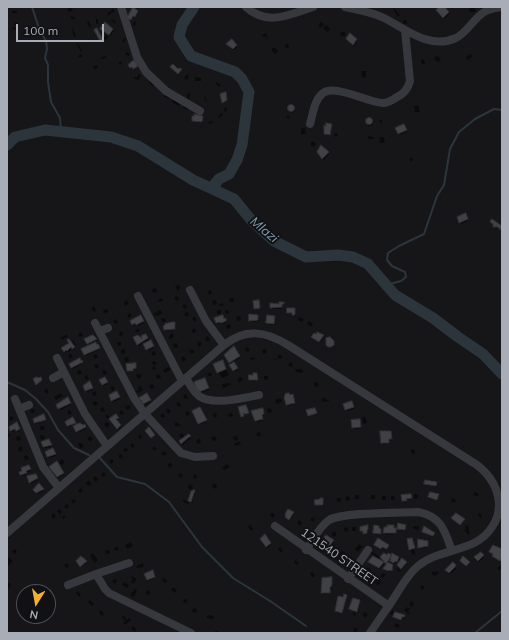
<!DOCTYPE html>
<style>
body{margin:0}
#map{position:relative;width:509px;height:640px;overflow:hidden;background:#161618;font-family:Mulish,sans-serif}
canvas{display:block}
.frame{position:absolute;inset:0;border:8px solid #a8adb8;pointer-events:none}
.north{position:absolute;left:16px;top:584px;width:40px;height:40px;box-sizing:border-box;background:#111113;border:1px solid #4d4f55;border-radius:50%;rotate:191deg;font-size:11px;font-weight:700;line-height:16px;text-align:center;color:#a8adb8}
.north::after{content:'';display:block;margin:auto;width:14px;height:18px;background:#f2b134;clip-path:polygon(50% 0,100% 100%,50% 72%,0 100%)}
.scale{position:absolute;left:16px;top:24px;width:88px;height:18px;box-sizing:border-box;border:2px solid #a8adb8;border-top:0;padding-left:5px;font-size:12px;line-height:14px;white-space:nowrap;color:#a8adb8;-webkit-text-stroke:3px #111113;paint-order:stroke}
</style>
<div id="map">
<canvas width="509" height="640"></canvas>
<div class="frame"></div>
<div class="north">N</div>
<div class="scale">100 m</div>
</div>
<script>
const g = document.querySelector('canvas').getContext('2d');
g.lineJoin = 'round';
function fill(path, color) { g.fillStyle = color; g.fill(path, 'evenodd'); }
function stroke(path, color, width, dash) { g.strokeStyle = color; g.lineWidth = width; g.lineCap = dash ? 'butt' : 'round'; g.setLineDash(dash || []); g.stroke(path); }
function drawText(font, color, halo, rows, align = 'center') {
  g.font = font + ' Mulish,sans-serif'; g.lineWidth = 4; g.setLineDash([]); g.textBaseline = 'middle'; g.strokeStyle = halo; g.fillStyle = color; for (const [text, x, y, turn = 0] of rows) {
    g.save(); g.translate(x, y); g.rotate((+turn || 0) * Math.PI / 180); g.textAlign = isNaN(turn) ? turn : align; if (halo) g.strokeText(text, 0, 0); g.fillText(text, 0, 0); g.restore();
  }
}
fill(new Path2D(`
 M67.5 9a2.5 2.5 0 1 1 5 0a2.5 2.5 0 1 1-5 0Z
 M392,7L394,9H395L400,15L398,17Z
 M440,7H443L449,14L444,19L438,12Z
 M112,8L115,12H113L108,16L107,14L112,10Z
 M469,8L475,7L476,12H470Z
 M12,11H17V13H12Z
 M137,11L138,13L136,18L134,17L131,21L128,18Z
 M71,16L75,18L74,20L70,18Z
 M96,19H98V24H96Z
 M112,19L116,22L115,24L111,20Z
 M403 22a2 2 0 1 1 4 0a2 2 0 1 1-4 0Z
 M89,21L91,27H89L87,22Z
 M134,21L136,22L135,26L132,25Z
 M15,22L18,23L17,26L14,25Z
 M321,22L324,24L321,28L318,26Z
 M106,23L110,26L114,31L110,36L101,29Z
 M325,25L330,28L328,32L323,29Z
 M13,27L17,28V30L12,29Z
 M73,28L76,37H74L72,29Z
 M340.5 34a2.5 2.5 0 1 1 5 0a2.5 2.5 0 1 1-5 0Z
 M266,33L268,39H267L266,36L263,37L262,35Z
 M107,35L108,37L105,40L103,38Z
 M124,38L126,39L124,43L122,42Z
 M347,39L357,40V41L354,46Z
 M231,40L237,47L234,50L228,45Z
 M78,43L82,51L81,52L77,44Z
 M285 46a2 2 0 1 1 4 0a2 2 0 1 1-4 0Z
 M274,47L278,51L275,54L271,50Z
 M127,52L130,54L129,56L125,54Z
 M81,54L82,57L79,58L78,56Z
 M470,54L473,56L468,60L466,58Z
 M436,56L441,58L439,62L434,60Z
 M101,57L106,56V58L101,59Z
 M421,59H423L425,62V64H422Z
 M121,61L122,63L119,65L118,63Z
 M97,65L98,68L94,69L93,67Z
 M361,71H366V78L362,77Z
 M138,74L141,75L139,80L134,79V77H138Z
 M187,74L189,76L187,80L184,78Z
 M195,77L201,78V81H195Z
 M150,81L154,84L153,86L149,83Z
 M216,82L221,85L220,87L216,84Z
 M188,93L190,94L189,99L187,98Z
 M165,95L169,97V99L164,97Z
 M205,96L207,102H206L204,97Z
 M173,99L181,102L179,106L172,102Z
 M418,105L420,112H415L414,106Z
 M184,106L188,107V110L183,108Z
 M290,106H291L295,110L293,113L288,110Z
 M225,107L227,108L226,112L224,111Z
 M221,113L223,114L220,118L218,117Z
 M288,115L290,117L289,119L286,117Z
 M203,117V123L194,122L193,120Z
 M367 123a3 3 0 1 1 6 0a3 3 0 1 1-6 0Z
 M380,120H382V123H380Z
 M212,121L213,123L209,124L208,122Z
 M332,125V127L330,136L326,135L325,133Z
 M403,125L407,132L400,135L396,128Z
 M301,128H305L306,134H301Z
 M337,133L338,136L335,137L334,134Z
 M368,136L374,137V139H368Z
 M379,137H384L385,143H380Z
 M310.5 144a2.5 2.5 0 1 1 5 0a2.5 2.5 0 1 1-5 0Z
 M319,153H328L329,154L324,160Z
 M411,157L413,160L411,162L409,159Z
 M465,214L468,221L461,224L458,218Z
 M492,220L502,227L501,230L495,228L491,222Z
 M179,285L180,288L178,291L175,286Z
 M156,288L157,292L153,293L152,289Z
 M211,290L212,294L209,295L208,291Z
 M178,296L179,300L176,301L174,297Z
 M162,298L163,301L159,302L158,300Z
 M233,298L234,302H230L229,299Z
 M127,300L129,304L125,306L124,302Z
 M212,301L216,300L217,304L213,305Z
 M223,303L224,305L220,306L219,304Z
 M282,303V309H272L271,307L280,305Z
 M186,304L187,308L184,309L182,305Z
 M94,306L96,310L94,312L91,308Z
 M107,309L108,312L105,314L103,310Z
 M295,309L296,316H294L293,314H289L288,312Z
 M161,310L162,314L155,316L154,313H157V311Z
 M217,310H221V314H217Z
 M225,310H228L229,313L226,314Z
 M188,312L189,315L186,317L184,313Z
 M130,313L132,316L129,318L127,315Z
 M250,315L258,316L259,321L251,322Z
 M141,316L144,323L138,326L137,324L134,326L132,321Z
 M240,316L241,320L237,321L236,317Z
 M274,316L275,325L268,324L267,323Z
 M195,317L197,320L194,322L192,318Z
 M299,317L304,319L302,322L298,320Z
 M165,318L166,322H162L161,319Z
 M116,319L118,322L116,324L113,321Z
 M225,319L227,322L223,324L222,323L217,324L216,322Z
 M309,321L313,324L311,327L307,324Z
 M175,323L176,328H175V330L166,331L165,330Z
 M230,324L231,328L227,329L226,325Z
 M195,328L196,332L193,333L192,330Z
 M139,329L140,331L137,332L135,330Z
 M122,331L123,335L120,336L119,333Z
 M81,332L83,336L79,337L78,334Z
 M173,333L174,337L169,339L170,334Z
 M67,334L68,336L62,340L61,338Z
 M146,335L154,348L148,351L143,343L139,346L134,338L139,339Z
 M323,335L324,337L320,343L313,338Z
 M208,336L210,340L207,342L205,338Z
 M95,337L97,341L94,342L100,349L86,356L83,350L89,346L86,339Z
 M69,340L75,349L73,348L68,352V351L65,352L62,348L70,343Z
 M73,340L76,345L75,346L72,341Z
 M200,341L202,345L199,347L197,344Z
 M117,342H121V346H118Z
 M333,342L334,346L329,348L327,345Z
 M177,343L178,347L174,348L173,344Z
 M248,347L250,351L246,352L245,348Z
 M234,348L240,358L233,362L238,370L235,372L225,355Z
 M125,349V353L121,354V350Z
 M192,349L195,352L192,354L189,351Z
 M266,349L267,353L263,354L262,350Z
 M154,351L156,354L153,356L151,352Z
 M71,354L73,357L70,359L68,355Z
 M96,354L98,357L95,359L93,355Z
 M278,355H281L282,358L276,359V361L275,360H273L278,358Z
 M184,356L186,360L183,362L181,358Z
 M128,357L129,361L125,362L124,358Z
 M250,358L254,357L255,359L251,360Z
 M79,360L82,364L73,369L70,364Z
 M155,361L157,364L154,365L156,369L153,370L152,367H154L152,362Z
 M291,362L293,366L290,367L288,364Z
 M223,363L229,375L222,378L218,372Z
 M97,364L99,367L96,369L94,365Z
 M135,365L136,369L133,370L134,372H129L128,370Z
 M169,367L170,370L165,373L163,370Z
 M295,369H302L303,373L296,372Z
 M80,370L82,373L78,375L77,371Z
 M105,370L107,373L104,375L102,371Z
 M210,372L212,375L210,377L207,374Z
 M136,374H141V378H138V380Z
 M159,374L161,378L157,379L156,375Z
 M87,375L89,379L86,380L84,377Z
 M254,375H257L258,381H251L250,380Z
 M264,376H268V379L264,380Z
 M242,377V381L238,382V378Z
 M105,378L108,384L103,386L100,380Z
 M206,380L209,390L201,393L195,382Z
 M317,382L319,386L315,387L314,383Z
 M89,383L93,390L87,392L84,387Z
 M230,383L231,385L227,386V387L223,388L222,384Z
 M153,384L154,388L151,389L149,385Z
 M113,386L115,389L112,391L110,387Z
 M141,386L143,390L137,393L136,391L139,390L138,387Z
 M47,389L49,392L46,394L44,390Z
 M95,391L97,395L94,396L92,393Z
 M116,392L120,399L113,402L110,398Z
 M61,393L63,396L56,400L54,397Z
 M146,394L151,402L144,405L143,401Z
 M186,394L188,398L185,399L183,396Z
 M293,397L295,404L288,406L287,404Z
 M281,398L282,402L276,404L275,400Z
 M322,398H326V400L329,399V401L322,402Z
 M67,399L71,405L60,410L58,405Z
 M96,401L98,404L94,406L92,402Z
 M179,402L181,405L178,407L176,403Z
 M351,402L354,409L347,411L344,405Z
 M128,405L131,407L128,410L125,407Z
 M103,407L105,411L102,412L100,409Z
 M168,408L171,411L168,414L166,411Z
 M200,408L207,421L200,425L193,411Z
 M271,408L272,412L268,413L267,409Z
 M34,409L35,412L32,414L30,410Z
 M70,410L72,413L69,415L67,412Z
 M122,410L124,413L121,415L119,412Z
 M188,411L190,414L187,416L185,413Z
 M263,411L264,416H262L263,421L257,422L256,421Z
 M163,413L165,416L163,418L160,416Z
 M216,413L217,417L214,418L213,414Z
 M232,413L233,416L229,417L228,414Z
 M107,414L111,419L116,416L119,420L117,421L121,427L118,429L110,418L108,419L105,416Z
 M44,415L46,421L36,424L34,419Z
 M12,416L14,419L10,421L9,417Z
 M362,417H365L367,423L363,424Z
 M73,419L76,426H84L86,429L77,433L73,425L69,427L66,422Z
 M360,420L361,428L354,429L353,427Z
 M107,422L110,425L107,428L104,424Z
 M177,422L181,426L180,427L179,425L176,427L174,424Z
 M17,423L20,431L18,432L17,430L12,432L10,427Z
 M43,425L45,429L41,430L40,427Z
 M7,431L10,436L7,438Z
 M260,432L261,435L258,437L256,433Z
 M182,433L186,438L189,435L191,438L183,445L180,442L183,440L179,435Z
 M391,433L392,440L389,441V444H383L382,443Z
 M140,434L142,437L140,439L138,436Z
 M43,435L45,438L41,440L40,436Z
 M20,436L21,440L17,441L16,437Z
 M90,436L93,439L90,442L87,438Z
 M214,436L217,439L214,442L211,438Z
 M237,436L238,440L235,441L233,437Z
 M199,438L201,442L198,444L196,441Z
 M49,440L52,447L45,448L42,443Z
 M240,441L241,444L235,446L234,444Z
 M80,442L84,446L81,449L78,444Z
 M133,443L136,449L135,446L132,448L130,444Z
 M21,446L23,450L19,452L18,448Z
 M154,446L157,449L154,451L152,448Z
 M126,447L128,450L126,452L123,450Z
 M53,449L56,456L49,458L46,453Z
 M411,449L415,450V454L411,453Z
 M164,451L167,454L164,456L161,453Z
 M121,454L123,457L120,459L118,456Z
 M27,455L29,459L25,460L24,456Z
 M62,459L65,462L62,465L59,462Z
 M112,459L114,462L111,464L109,461Z
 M170,462L173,465L170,468L167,465Z
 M57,463L64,475L58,478L51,469Z
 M227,464L230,467L224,470L222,468Z
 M29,468L31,471L26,473L27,475L22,476L21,473Z
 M104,472L106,475L103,477L101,474Z
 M180,473L183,475L181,478L178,476Z
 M194,474L197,475L196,479L193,478Z
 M35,475L38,480L31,484L28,477Z
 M96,476L98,480L95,482L93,478Z
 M89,480L92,484L88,486L86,483Z
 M214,483L217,485L216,489L212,487Z
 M436,483L437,487L426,485V484Z
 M189,484L193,486L191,490L188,488Z
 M39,485L44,491L37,494L34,490Z
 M81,488L83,491L80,493L78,490Z
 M194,491L195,493L192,503L190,502L189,504L183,502V499L188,502L191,492Z
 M475,492L479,494L477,497L473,494Z
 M414,494H418V498L414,499Z
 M355,495H359V499H355Z
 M371,495H375V499H371Z
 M438,495V501L430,497Z
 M349,496L350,500L346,501L345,497Z
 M382,496H386V500H382Z
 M391,496H394L395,500H391Z
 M402,496H411L412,499L407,500V502L404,503Z
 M337,498H341V501L337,502Z
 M452,498L456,500L455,503L451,501Z
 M74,499L76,502L73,504L71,500Z
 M322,499L324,506H317L316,504Z
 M67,504L69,507L66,509L64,506Z
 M60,509L62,512L60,514L62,517L65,515L66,517L63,519L64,520L57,511Z
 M272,512L275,515L273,518L270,516Z
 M54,513L56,516L53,519L51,516Z
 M293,513L294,514L290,521L287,519L286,517Z
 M480,513L482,517L480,518L478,514Z
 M312,517L315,519L313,522L310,520Z
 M299,520L302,523L300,526L297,523Z
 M251,525L253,530H250L248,526Z
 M467,525L469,528L468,529L470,533L468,535L465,530L466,528L465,526Z
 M393,526L394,529L396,531V534L385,535V528Z
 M406,526V531L399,530L398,528Z
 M412,526H419V530L414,529Z
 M348,527V531L345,532L344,528Z
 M352,527H356V531H352Z
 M379,527L382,531L381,535L375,534L374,533Z
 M306,530L310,532L308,535L304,533Z
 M334,531L337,534L334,537L331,534Z
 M423,532L434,533L435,535L434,537Z
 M268,540L271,545L268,548L262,541Z
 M412,540L415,554L413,555L410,549Z
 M333,541L334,542L328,551L325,549L326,545Z
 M131,542L133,546L127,549L125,545Z
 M427,542L428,547L420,549L419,547Z
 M359,544L364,548L362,547L358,552L355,549Z
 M375,545H388L389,547L388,550L383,548L382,550Z
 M118,547L119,550L115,551L114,548Z
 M280,547L283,551L281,553L278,549Z
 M335,547L337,549L334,555L331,552Z
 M14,549L17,551L15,554L12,552Z
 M109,550L110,553L106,554L105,551Z
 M342,551L346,553L343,557L340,554Z
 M371,551L380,557L379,559L370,553Z
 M93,553L98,560L94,563L90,555Z
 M481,553L484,557L479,562L475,557Z
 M389,554L392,557H399L400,559L398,563L396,562L395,564L390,560L388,563L394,567L392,571H391L390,572L385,570V569L388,565L382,559Z
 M7,556L12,560V564L10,563L9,566L7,565Z
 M81,557L87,563L81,567L77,561Z
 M295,560L299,563L297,565L294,562Z
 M66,563L69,565L67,568L64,566Z
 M143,563L144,567L137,568L136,566Z
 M369,563H383L384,564L380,569Z
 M406,563L407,564L402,569L399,566Z
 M501,565L502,568L499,571L497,568Z
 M455,566L456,569L450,574L447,571Z
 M368,567L371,570L367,576L365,575L367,572L365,571Z
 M397,568L401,571L400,572L396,569Z
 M434,571L435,573L437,571L439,573L434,576L431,573Z
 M312,572L315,576L313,578L310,574Z
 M154,573L155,578L148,581L147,580Z
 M383,573L386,575L383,578L380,576Z
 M371,575L375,578L373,581L369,578Z
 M132,576L137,579L133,584L131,582L133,579L131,577Z
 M163,578L167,580L166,583L162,581Z
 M331,578L332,586V589H330V594H323L322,593Z
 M114,579L117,580L115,584L112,582Z
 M378,580L381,582L378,586L375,583Z
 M7,582L11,584L9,589L7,588Z
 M124,582L129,585L127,588L122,585Z
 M422,585L425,588L422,590L420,587Z
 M173,587L177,590L175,593L171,590Z
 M135,589L137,591L134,597L130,595Z
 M149,590L150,594L146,595V591Z
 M78,591L81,595L79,597L76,593Z
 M346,596L347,597L342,614L337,612L336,610Z
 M184,599L187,600V603L183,602Z
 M90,600L94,604L92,606L88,602Z
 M359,601L360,603L358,613L355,612L356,616L353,615L354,611L350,609Z
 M411,601L414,604L412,607L409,604Z
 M407,607L410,609L408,611L410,613L409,614L404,610Z
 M193,608L197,609L196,613L192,612Z
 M101,610L104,614L102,616L99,612Z
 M393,610L394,611L392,615L390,614Z
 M364,612L368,614L366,618L363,616Z
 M124,615L127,620L129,618L131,620L125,625L123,623L125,621L122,617Z
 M207,615L214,616L213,619L207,618Z
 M404,616L405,618H403L401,621L394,617Z
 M396,623L400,625L398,628L394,626Z
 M133,626L137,630L134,632L131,628Z
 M355,627L358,630L356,633L353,630Z
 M215,631H218L219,633H215Z`), '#0007');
stroke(new Path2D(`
 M32,7L40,31L46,41L47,49L45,58L48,65V82L51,102L60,118L61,131
 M386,285L401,281L406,277L405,272L392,266L387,260L388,253L399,246L424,234L437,196L444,185L450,149L459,132L475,119L494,109L502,110
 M7,382L25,390L36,399L48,412L58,430L74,448L89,455
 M99,457L117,477L145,484L169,502L202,547L233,578L270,601L306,626
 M475,633L502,611`), '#2c353c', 2);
stroke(new Path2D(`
 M194,7L182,25L179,37L191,56L235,72L242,79L249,92L242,145L237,160L229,174L219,179L215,184V190
 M7,145L15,137L45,130L111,137L138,146L193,180L234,199L252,221L274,241L306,257L338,255L353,257L368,264L395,295L433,318L458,337L483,354L502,374`), '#2c353c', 11);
const building = new Path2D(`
 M133,7L138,11L135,17L133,16L131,20L127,18Z
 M439,7H445L449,12L443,18L436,10Z
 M105,22L113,29L109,35L100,29Z
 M97,28L103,40L100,41L94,30Z
 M350,33L357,39L353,45L346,39Z
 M232,39L237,45L233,49L226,44Z
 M134,60L138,66L133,69L132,67L130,68L128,65Z
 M173,64L178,69L179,68L182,69L178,74L170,67Z
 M226,92L227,100L222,103L220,94Z
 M287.5 108a3.5 3.5 0 1 1 7 0a3.5 3.5 0 1 1-7 0Z
 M194,114L203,116L202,122L192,121V116H194Z
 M365.5 121a3.5 3.5 0 1 1 7 0a3.5 3.5 0 1 1-7 0Z
 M326,123L332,124L330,135L324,134V125L326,126Z
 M404,124L407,130L398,134L395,128Z
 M321,145L329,152L322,159L317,152Z
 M466,213L468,219L459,223L457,217Z
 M492,219L502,226L500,230L498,227H493V224L490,222Z
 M259,300L260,308L254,309L253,301Z
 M279,302H284V304H282V307L270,308V303L279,304Z
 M287,308H295V315H292V313H287Z
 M249,314L258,315V320L249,321Z
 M141,315L144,321L136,325L135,323L132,325L130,321Z
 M223,315L224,319L226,318V321L221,323L220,322L216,323L214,318Z
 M267,315L275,316L274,324L266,323Z
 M172,322H175V329L164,330L163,326L165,325V324Z
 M317,332L324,335L319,342L311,337L314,333L316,334Z
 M146,334L148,338L137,345L133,337L138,335L142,339L141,336Z
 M93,335L97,339L87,344L84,339Z
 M330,337L334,341V345L331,347H328L326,345V338Z
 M69,339L75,347L72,349L71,347L67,351L66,350L64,352L61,348L69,343L67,340Z
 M151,340L154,346L146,350L143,344Z
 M96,342V344H98L100,348L84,355L81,349Z
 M234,346L240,356L229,363L224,355Z
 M80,358L81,361L82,360L83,362L71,368L69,364Z
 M223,360L226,369L217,373L213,364Z
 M234,362L238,368L233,371L229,365Z
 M136,363V368L133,369V371H127L126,364Z
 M253,373H257L258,380H249L248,375H253Z
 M37,377L38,378L41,377L42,380L36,385L33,379Z
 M105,377L108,382L102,385L99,380Z
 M205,378L209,388L199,392L198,390H197L194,382Z
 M90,381L93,388L85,391L83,386Z
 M117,391L120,397L111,401L109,395Z
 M147,393L151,400L143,404L141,400H140L139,398Z
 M289,393L290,395L293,394L295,403L286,405L284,397L285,396V394Z
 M68,397L71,403L58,409L56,405Z
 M352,401L354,407L345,410L343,404Z
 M246,405L249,413L245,414L243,413L244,416L241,417L238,407Z
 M200,407L207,420L198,424L192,411Z
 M263,408L264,414L262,415L263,419L255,421L251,411Z
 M315,408L317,413L308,416L306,410Z
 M44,414L46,420L34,423L33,419Z
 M116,414L119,418L116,419L121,425L117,429L109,419Z
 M73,417L76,423L67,426L65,422Z
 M360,419L361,427L352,428L351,420Z
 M17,422L20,429L16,431L15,429L10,431L9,427Z
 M80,423L83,425L85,424L86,427L76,432L73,426Z
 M149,427L155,435L151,438L145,431Z
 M380,431H391L392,439H389V443H381Z
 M189,434L191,436L189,437L181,444L179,441Z
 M49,439L52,445L43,447L41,442Z
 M53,448L56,454L47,457L45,452Z
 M57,461L64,473L57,477L49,467Z
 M29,465L31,469L26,471L27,473L20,475L19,472L22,471L21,468Z
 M36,474L38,478L29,483L27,476Z
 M425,480L437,482L436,486L424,484Z
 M39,483L44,489L36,493L33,490Z
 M193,490H195L191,502L188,501L191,491H192Z
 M430,492L439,494L437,500L428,497Z
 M411,494L412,498L406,499L407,501H402L401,495Z
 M320,498H323V505H315L314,500L320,499Z
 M288,509L294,512L289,520L285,517L286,515H285Z
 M456,513L465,519L460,525L451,518Z
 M398,523L406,525L405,530L397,529Z
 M368,525V529L367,530V533L363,534V531H360V527Z
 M374,525L379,526V528L381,529V534L373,533Z
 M387,525H394V528H396V533H383L384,527H387Z
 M424,526L435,533L433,536L422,532Z
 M265,534L271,543L266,547L260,539Z
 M326,535L334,540L327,550L323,548L325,545L323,543L326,540L324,538Z
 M378,538L389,545L387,549L382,547L381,549L374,545Z
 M412,538L415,548L409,550L407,539Z
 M418,539L428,541V546L418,548Z
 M493,545L502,549L501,553H502V558L500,561L492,556L493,554L489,552Z
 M481,552L484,555L478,561L474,557Z
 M384,553L387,555L388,553L392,555L386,564L380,557Z
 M392,553L399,557L397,562L395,561L394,563L390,561Z
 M81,556L87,561L80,567L76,561Z
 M373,556L384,562L379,568L368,562Z
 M463,556L470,562L466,566L460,561Z
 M348,558L355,565L351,569L347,566L346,567L341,563Z
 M402,558L407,562L401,569L397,565Z
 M388,562L393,565L392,571L390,570L389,571L383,569Z
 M453,562L456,565L455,567L449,573L445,570Z
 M153,570L155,577L147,580L144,574Z
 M332,577V584L331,587H330V593H321L322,578Z
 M344,594L347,595L342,613L335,611L338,596L343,597Z
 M353,598L360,600L357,612L349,609Z
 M395,612L405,615L404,617H402L401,620L393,617Z`);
fill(building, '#404145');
stroke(building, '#303034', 1);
stroke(new Path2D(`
 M121,7L137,57L146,72L166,91L200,111
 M246,7C268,27 290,14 313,7
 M345,7C358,10 372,12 384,18C406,29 429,50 456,38C468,32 474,17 486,11C490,9 496,8 501,7
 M310,124C313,114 314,100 323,93C336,84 369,103 383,103C389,103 392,100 397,97C404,94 408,89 410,81L405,30
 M190,290L206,321L224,345
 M138,296L182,381
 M95,323L134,398L145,414L181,453L195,457L213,456
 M100,331L108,328
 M57,358L85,414L107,446
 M53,378L64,372
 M186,378C190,385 193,391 199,396C213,406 242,398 259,395
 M15,399L43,467L59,488
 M19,409L29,405
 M275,526L389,606
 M7,533L224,345C246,328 265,331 288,345L477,465C490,475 498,487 499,504C499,512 497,520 492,527C476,553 441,547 418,566C408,574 401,587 394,598C386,610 378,621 370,633
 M306,550C313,540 319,527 329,520C343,512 399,513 418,512C441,516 445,531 452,551
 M96,574L105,589L109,593L191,633
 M348,579L368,550
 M68,585L96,574L129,563`), '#37383d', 8);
drawText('12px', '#a8adb8', '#111113', [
 ["121540 STREET",339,557,35]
]);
drawText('italic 13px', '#7f9bb3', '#111113', [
 ["Mlazi",264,230,40]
]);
</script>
